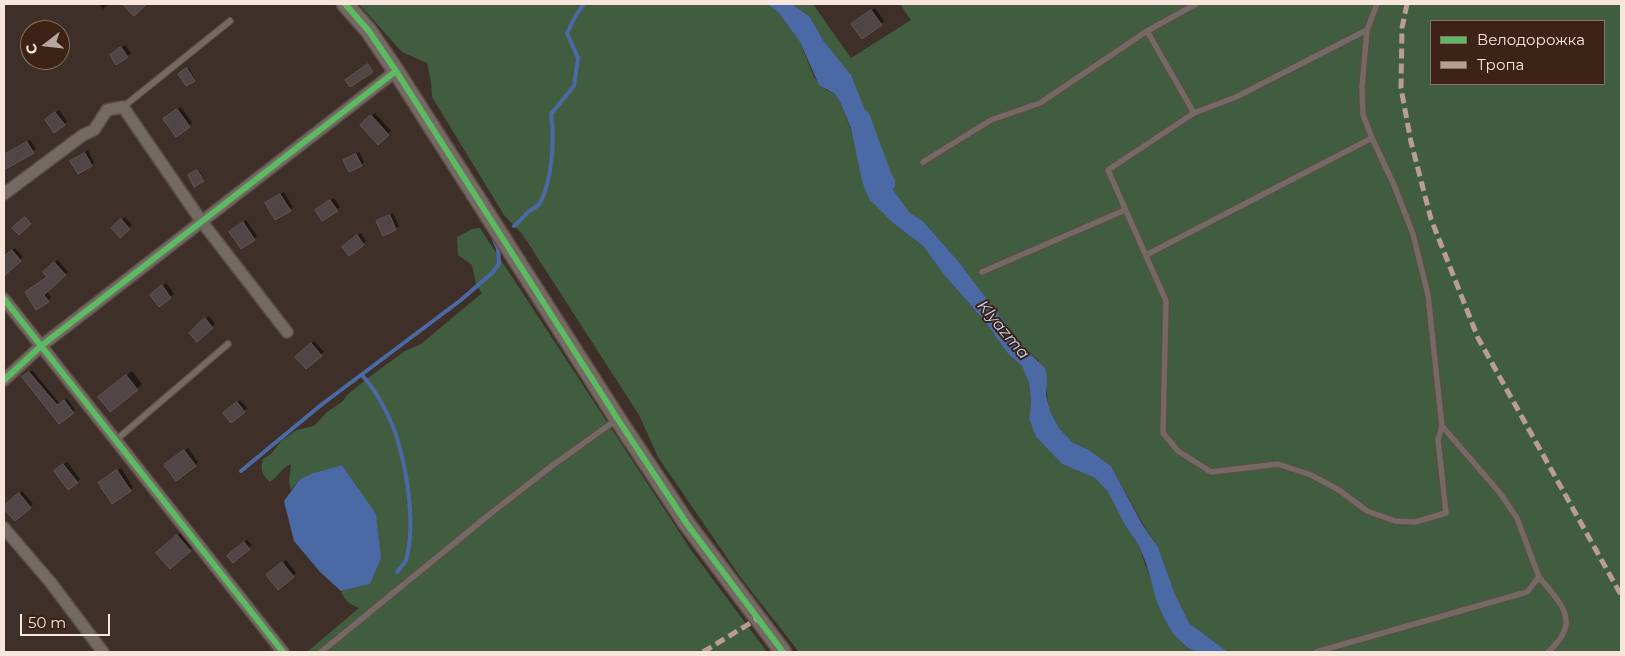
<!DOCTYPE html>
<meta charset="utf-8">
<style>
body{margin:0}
#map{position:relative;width:1625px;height:656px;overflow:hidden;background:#3e3028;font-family:Montserrat,sans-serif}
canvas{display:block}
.frame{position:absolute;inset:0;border:5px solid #f8e6dd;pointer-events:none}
.legend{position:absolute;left:1430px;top:20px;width:175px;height:65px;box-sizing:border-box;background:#3c2315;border:1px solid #877165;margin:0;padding:6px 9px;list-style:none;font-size:15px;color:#f8e6dd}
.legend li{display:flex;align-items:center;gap:10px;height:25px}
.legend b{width:25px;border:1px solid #877165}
.north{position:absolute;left:20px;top:20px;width:50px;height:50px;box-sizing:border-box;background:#3c2315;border:1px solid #877165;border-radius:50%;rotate:254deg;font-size:14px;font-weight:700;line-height:20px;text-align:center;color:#f8e6dd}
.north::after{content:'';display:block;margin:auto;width:18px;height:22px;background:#b7a69e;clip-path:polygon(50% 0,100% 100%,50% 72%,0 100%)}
.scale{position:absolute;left:20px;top:614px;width:90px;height:22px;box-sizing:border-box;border:2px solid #f8e6dd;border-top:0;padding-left:6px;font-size:15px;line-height:18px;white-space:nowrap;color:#f8e6dd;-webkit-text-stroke:4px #3c2315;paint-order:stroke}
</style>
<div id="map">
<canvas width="1625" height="656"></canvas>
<div class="frame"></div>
<ul class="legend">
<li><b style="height:6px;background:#5cba63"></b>Велодорожка</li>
<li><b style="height:6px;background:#b99d93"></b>Тропа</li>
</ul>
<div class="north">С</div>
<div class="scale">50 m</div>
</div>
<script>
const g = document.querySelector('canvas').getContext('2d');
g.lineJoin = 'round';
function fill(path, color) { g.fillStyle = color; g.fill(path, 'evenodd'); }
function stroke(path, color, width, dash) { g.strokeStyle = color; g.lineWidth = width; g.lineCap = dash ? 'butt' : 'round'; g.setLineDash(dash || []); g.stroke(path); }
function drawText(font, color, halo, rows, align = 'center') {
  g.font = font + ' Montserrat,sans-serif'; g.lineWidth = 4; g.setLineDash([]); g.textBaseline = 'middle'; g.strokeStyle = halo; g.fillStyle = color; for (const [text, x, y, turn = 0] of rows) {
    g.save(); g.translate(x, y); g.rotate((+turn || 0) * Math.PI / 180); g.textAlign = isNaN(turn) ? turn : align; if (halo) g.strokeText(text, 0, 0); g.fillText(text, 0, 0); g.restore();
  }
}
fill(new Path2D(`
 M359,4H767L778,12L800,42L814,77L826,90L835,94L840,102L854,137L862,181L882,211L893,223L923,246L945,276L987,324L1008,354L1022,366L1029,383L1031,401L1029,419L1036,437L1062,464L1095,478L1108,492L1125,525L1138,544L1165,620L1174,635L1188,648L1196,652H799L741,578L658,457L639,415L523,235L504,215L432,97L431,81L427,63L402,52Z
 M792,4H813L851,58L911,20L900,4H1621V652H1228L1189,623L1175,594L1158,547L1143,524L1111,466L1089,450L1072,442L1059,428L1051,413L1048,404L1046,386L1039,361L1025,349L958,261L923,221L910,213L889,184L872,153L870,144V127L845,68L823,40L810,17ZM1431,21H1604V84H1431Z
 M480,228L691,550L767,652H307L359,608C349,604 345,601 341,591L370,584L381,559L358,488L342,465L313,473L300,479L291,490L289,482L291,464C281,468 279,476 270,482C262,475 260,470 263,459L271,454L282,440L297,430L314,426L327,412L342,402L347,395L368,378L405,351L421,344L482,293L476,284L472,265L458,255L457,237L472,229Z`), '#415d40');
fill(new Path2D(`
 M767,4H792L810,17L823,40L851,75L868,118L872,153L889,184L910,213L923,221L958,261L1025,349L1045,368L1047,377L1046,395L1048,404L1051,413L1059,428L1072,442L1089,450L1111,466L1142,524L1158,547L1175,594L1189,623L1228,652H1196L1188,648L1174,635L1165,620L1157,602L1146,563L1138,544L1125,525L1108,492L1095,478L1062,464L1036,437L1029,419L1031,401L1029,383L1022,366L1008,354L987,324L945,276L923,246L893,223L869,199L862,181L851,128L840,102L835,94L819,85L800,42L778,12Z
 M342,465L376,514L381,559L370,584L341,591L320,572L294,541L284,501L300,479L313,473Z`), '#4b69a4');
fill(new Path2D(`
 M99,4H109L103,9Z
 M875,8L884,21L881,24L856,21Z
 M125,45L131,53L117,64L114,52Z
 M189,68L195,79L187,85L181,73Z
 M181,107L192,123L177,135L168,116Z
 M59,110L67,121L64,124L50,117Z
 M375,113L391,131L378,143L361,125Z
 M30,140L36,149L4,171V155Z
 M88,150L94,162L91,165L72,161Z
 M359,152L364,162L361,165L345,161Z
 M198,170L204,179L203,180L191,174Z
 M284,192L293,207L290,210L267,203Z
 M334,198L340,207L337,210L319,207Z
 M393,213L399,226L384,234L378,221Z
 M125,217L132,225L120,237L112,228Z
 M246,220L257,236L254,239L234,229Z
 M361,233L366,241L349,255L346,244Z
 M15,248L23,257L8,271L4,266V258Z
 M58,260L68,272L47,291L51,298L37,308L26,292L48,276L44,272Z
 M166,283L174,294L159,305L154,292Z
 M209,316L215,324L212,327L193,330Z
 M314,341L324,352L306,367L297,357Z
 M32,370L60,404L67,398L75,410L60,423L24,377Z
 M132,371L142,384L137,389L104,392Z
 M240,400L247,408L244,412L227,410Z
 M188,448L198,462L195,465L169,462Z
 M67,462L80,479L77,482L58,468Z
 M121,468L133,487L130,490L102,480Z
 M22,491L33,504L15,520L4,507Z
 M180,533L193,547L170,567L158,553Z
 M247,540L252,545L249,548L232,553Z
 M286,560L296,573L278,589L270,573Z`), '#0007');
stroke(new Path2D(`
 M514,226C519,222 523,217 528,212C532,209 537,207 540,203C552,181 555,138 551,114L574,86L578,58L567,33L576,15L584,4
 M362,375C377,392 388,413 396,435C407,469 416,525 406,560C404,564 400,568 397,572
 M241,471L321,405L461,300L493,272L499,264L498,249L494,240`), '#4b69a4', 4);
stroke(new Path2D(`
 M860,119L882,179L885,183`), '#4b69a4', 21);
const building = new Path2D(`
 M123,4H147L134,16Z
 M871,10L882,25L862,39L851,24Z
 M121,47L128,57L116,65L110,55Z
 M368,64L373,72L350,87L345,80Z
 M187,68L195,81L186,86L178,74Z
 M177,109L190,127L176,137L163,119Z
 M55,112L65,125L54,133L45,120Z
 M371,115L389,135L378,145L360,125Z
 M27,142L34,153L4,170V155Z
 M85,153L92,166L78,174L70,161Z
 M356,154L362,166L349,172L343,160Z
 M197,170L204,181L194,187L188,175Z
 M280,194L291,211L275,220L265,203Z
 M330,200L338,211L322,221L315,210Z
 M390,215L396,230L383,236L376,221Z
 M25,217L31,224L19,235L12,228Z
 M121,219L130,229L120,238L111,228Z
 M243,222L255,240L241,249L229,232Z
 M357,235L364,245L349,256L342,247Z
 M12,250L21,261L4,276V257Z
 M54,262L66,275L44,295L49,302L36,310L25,292L47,277L43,272Z
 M162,285L171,298L159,307L150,295Z
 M205,318L213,328L197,342L189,333Z
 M311,343L322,356L306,369L295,357Z
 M29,372L57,405L64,400L74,413L59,424L22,377Z
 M126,375L138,390L110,412L98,397Z
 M237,402L245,412L231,423L223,413Z
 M184,450L196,466L176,481L164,465Z
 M63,464L78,483L68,490L54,471Z
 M117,470L131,491L112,504L98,483Z
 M19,493L31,508L15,521L4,509V506Z
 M177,535L191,551L170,569L156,553Z
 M244,542L250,549L233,563L227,556Z
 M282,562L294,577L278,590L266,575Z`);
fill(building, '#524545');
stroke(building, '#625757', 1);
const lane = new Path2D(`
 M1377,4L1367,30L1236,97L1194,113L1108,170L1166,301L1163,433L1178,451L1211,472L1278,464L1311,475L1339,490L1367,511L1395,521L1415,522L1446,513L1438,440L1442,426
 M123,107L230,21
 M1194,113L1147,31L1196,4
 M923,162L991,120L1040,103L1147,31
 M1146,255L1372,138
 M982,272L1125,210
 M116,440L228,344
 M1539,577C1562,605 1582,622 1548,652
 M321,652L490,514L549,468L616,420
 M1316,652L1527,592L1539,577L1517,518L1500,493L1442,426L1428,295L1413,234L1394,185L1372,138L1363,115L1362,87L1367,30`);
const street = new Path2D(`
 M4,194L83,135L94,130L107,110L123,107L202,222L287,332
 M4,299L283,652
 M4,380L41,346L396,71
 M4,528L51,583L103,652`);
const secondary = new Path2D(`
 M345,4L368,30L396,71L617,418L687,524L783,652`);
stroke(lane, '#5a4e46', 8);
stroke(street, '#5a4e46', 14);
stroke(secondary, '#5a4e46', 19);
stroke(lane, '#746963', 5.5);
stroke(street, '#746963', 11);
stroke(secondary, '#746963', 16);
stroke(new Path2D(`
 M1407,4L1402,28L1401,88L1411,142L1431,219L1478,338L1621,595
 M703,652L757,619`), '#b99d93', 5, [10, 5]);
stroke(new Path2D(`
 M345,4L368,30L396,71L617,418L687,524L783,652
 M4,299L283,652
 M4,380L41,346L396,71`), '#5cba63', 6);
drawText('italic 16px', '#bfd3f8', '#3c2315', [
 ["Klyazma",1003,330,50]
]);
</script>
